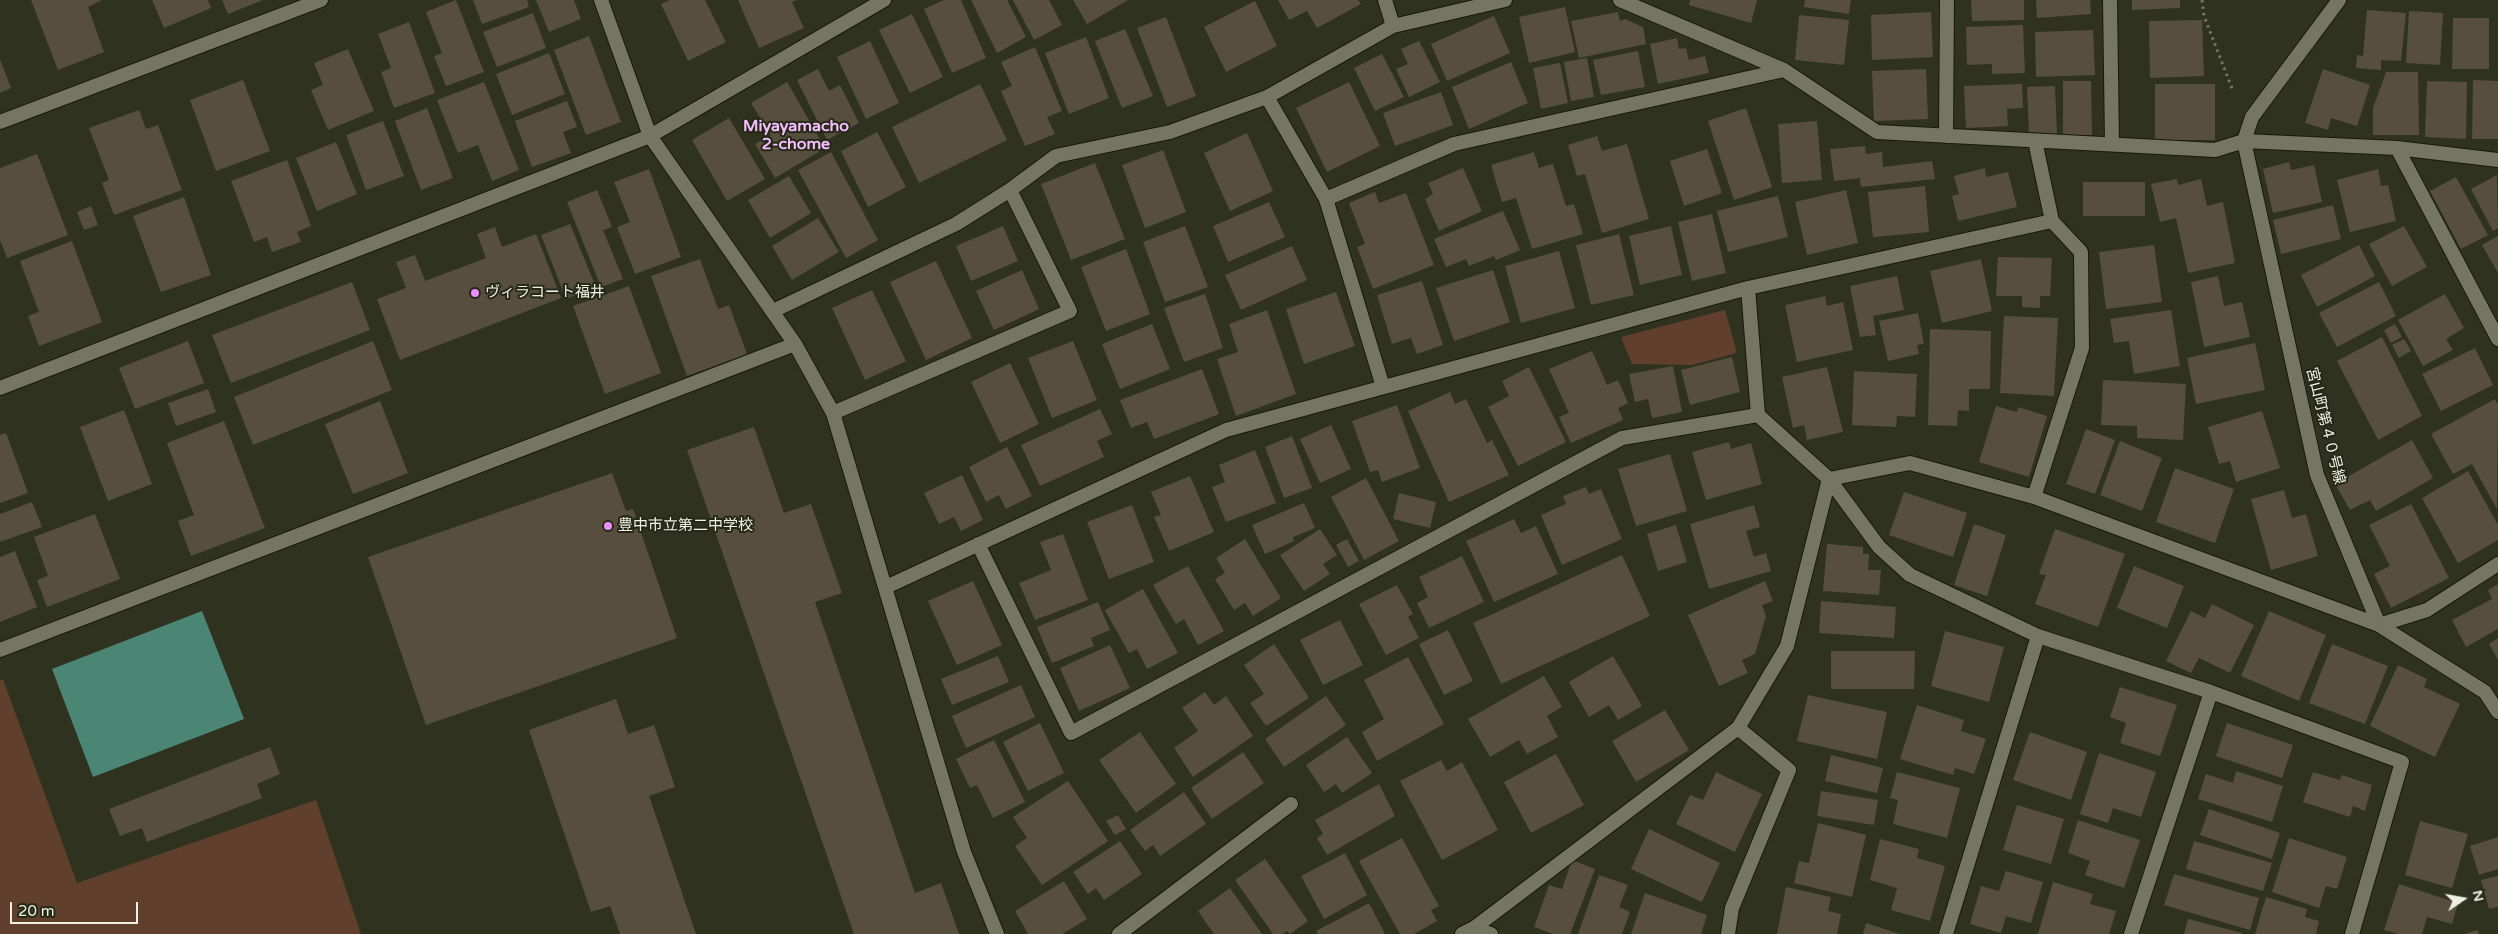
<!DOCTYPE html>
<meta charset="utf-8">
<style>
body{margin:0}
#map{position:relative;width:2498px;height:934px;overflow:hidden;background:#303220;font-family:"Varela Round",sans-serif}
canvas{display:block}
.north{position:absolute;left:2438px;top:874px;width:50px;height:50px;-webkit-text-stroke:4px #262817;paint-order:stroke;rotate:78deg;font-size:14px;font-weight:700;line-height:20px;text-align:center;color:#eef0e4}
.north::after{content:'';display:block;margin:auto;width:18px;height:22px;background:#eef0e4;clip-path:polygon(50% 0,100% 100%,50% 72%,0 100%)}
.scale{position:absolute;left:10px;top:902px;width:128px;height:22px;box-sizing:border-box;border:2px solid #eef0e4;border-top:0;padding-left:6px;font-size:15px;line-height:18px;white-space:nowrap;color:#eef0e4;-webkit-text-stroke:4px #262817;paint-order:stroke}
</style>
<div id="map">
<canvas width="2498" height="934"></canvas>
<div class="north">N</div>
<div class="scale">20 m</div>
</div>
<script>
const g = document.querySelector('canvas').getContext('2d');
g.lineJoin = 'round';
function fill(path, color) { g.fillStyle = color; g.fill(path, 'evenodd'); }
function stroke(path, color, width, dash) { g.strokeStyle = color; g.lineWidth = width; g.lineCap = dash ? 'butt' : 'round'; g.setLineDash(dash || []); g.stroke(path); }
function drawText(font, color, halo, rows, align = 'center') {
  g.font = font + ' "Varela Round","Noto Sans JP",sans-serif'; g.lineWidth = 4; g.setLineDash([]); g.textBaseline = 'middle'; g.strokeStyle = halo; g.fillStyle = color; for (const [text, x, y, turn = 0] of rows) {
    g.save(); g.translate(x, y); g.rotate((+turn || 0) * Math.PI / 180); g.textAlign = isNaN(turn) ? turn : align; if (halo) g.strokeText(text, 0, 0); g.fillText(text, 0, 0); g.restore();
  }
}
fill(new Path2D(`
 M1725,310L1737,353L1692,365L1632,364L1621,337Z
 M3,679L77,883L316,800L361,934H0V680Z`), '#60402c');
fill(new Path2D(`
 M202,611L244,719L93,777L52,669Z`), '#4b8675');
fill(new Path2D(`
 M31,0H102L88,7L104,52L58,70Z
 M152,0H208L211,8L164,28Z
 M222,0H263L228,14Z
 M456,0L484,72L446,86L434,56L442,53L426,12Z
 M473,0H527L529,7L482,24Z
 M536,0H574L581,19L549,32Z
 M670,0H705L726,42L688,61L661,4Z
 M738,0H797L792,2L804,28L759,48Z
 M944,0H961L986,58L952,73L924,9Z
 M971,0H1007L1026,37L997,53Z
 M1013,0H1049L1062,25L1034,40Z
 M1073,0H1128L1087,24Z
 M1278,0H1358L1361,4L1317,28L1307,11L1289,20Z
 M1690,0H1757L1751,23L1689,5Z
 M1805,0H1851L1849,14L1804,7Z
 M1971,0H2024V20L1972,21Z
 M2036,0H2090L2091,14L2037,18Z
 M2132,0H2180V8L2132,10Z
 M1255,1L1277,46L1226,72L1204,27Z
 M1565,7L1575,52L1529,63L1519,17Z
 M2367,10L2406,13L2401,61L2381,60V70L2356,68L2357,55L2363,56Z
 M2409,11L2443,13L2440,65L2406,63Z
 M1618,12L1620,21L1625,19L1643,27L1646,44L1579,58L1571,21Z
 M1931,12L1933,57L1872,60L1871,15Z
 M533,13L546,48L497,67L483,32Z
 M912,14L943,77L910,93L879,30Z
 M1799,15L1849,20L1844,65L1795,60Z
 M1494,16L1510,53L1447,81L1431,44Z
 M1166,17L1196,96L1167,107L1137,28Z
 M2453,18H2489V69H2452Z
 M2202,20L2204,76L2150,78L2149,21Z
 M409,22L435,93L394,108L381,72L391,68L378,34Z
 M2023,25L2025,73L1992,74V64L1967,65L1966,27Z
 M1125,29L1153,96L1122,108L1095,41Z
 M2093,30L2095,75L2036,77L2035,32Z
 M589,36L621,122L586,135L554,50Z
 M1086,37L1109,98L1069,114L1045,53Z
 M1677,38L1679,49L1686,48L1689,60L1705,56L1709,73L1658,84L1650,44Z
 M870,41L899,103L866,119L837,57Z
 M1419,41L1440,82L1409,97L1396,69L1408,64L1401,49Z
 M1035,47L1062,111L1047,117L1055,134L1025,146L1001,91L1012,86L1001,62Z
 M348,49L374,111L328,130L311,90L323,85L314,63Z
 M1638,51L1645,87L1601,95L1593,60Z
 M549,53L565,94L512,115L496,74Z
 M1382,54L1404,97L1375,111L1354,68Z
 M1587,58L1594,97L1571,101L1564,62Z
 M0,59L11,88L0,93Z
 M1511,62L1528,103L1469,129L1452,87Z
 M1560,63L1568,103L1541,109L1533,68Z
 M818,69L829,91L840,85L859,123L827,140L797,80Z
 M1926,69L1928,119L1874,121L1872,71Z
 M2323,69L2370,85L2357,126L2331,118L2328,130L2305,123Z
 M2386,72H2418L2419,135H2373V108Z
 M243,80L270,151L216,171L190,100Z
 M2473,80L2498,81V139H2472Z
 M2063,81H2091L2092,135H2063Z
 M2427,81L2467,82L2466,139L2425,137Z
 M484,82L519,170L492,181L478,145L458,153L437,100Z
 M787,82L825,148L775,178L755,144L771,135L751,103Z
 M1349,82L1380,146L1327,172L1296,108Z
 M980,84L1007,140L919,183L892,127Z
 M2022,84L2023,108L2007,109L2008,126L1966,128L1964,86Z
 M2155,84H2215V140H2155Z
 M2055,86L2057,135L2029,136L2027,87Z
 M1441,92L1453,125L1395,146L1383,113Z
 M567,101L577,127L563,132L571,153L532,167L515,121Z
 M427,108L453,178L421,190L395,121Z
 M1746,108L1772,187L1734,200L1708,121Z
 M139,110L146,129L158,125L182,190L114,215L102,183L109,180L89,128Z
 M729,118L765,179L727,201L692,140Z
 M383,121L404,176L366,190L346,135Z
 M1817,121L1822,180L1782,183L1778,124Z
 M877,132L906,187L868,207L841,151Z
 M1247,133L1273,191L1230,211L1204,153Z
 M1597,136L1602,151L1627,144L1649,219L1602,233L1585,174L1577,176L1568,145Z
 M336,142L357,194L317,211L296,158Z
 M1865,146L1866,154L1882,152L1883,167L1932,161L1935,179L1861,187L1860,178L1834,181L1830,149Z
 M1707,149L1722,193L1684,206L1670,161Z
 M1163,150L1186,212L1145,228L1122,165Z
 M831,152L878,240L846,258L798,170Z
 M1534,152L1539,168L1553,164L1566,206L1574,204L1583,234L1532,249L1516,198L1502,202L1491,165Z
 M37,154L68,235L7,258L0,240V168Z
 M287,160L311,226L297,232L301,242L272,252L267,237L254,242L231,181Z
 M2289,162L2291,170L2314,165L2322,202L2273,213L2263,169Z
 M1095,163L1125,239L1071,260L1041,184Z
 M1463,168L1482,211L1439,231L1425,199L1433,194L1428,183Z
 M1985,168L1986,177L2008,172L2017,207L1958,221L1952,196L1959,194L1954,176Z
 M649,169L681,257L635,274L617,227L630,222L614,182Z
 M2378,169L2381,186L2388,185L2396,221L2350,232L2337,180Z
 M2497,175L2498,228L2493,231L2471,189Z
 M789,176L811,213L770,238L748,200Z
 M2456,177L2488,235L2461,249L2430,191Z
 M2177,179L2178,185L2201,179L2207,206L2223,202L2235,263L2188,273L2176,218L2160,222L2151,184Z
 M2083,182H2145V216H2083Z
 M1925,186L1929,232L1873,237L1868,192Z
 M597,190L612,227L603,230L623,279L601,287L567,202Z
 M1846,190L1858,243L1807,255L1795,202Z
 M1375,192L1379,203L1406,193L1434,265L1373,289L1357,247L1365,244L1349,203Z
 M1778,196L1788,237L1728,252L1717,211Z
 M184,197L211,275L161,292L133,216Z
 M1269,202L1285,237L1228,262L1213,226Z
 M2333,205L2341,239L2281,254L2273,220Z
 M91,206L98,225L84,230L77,212Z
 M1503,211L1520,250L1496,260L1494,256L1469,266L1466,259L1446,267L1434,239Z
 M1712,214L1726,273L1692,281L1678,222Z
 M818,218L839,252L792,280L772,246Z
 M570,224L596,287L566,299L541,235Z
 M1003,226L1018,261L971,281L956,246Z
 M1185,226L1208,287L1165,302L1143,242Z
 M1671,226L1682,275L1640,285L1629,236Z
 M2404,226L2427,267L2392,286L2369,244Z
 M495,227L502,247L536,234L561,298L400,360L377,299L406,288L396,262L415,255L425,281L486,258L477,234Z
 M1619,234L1634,295L1591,305L1576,245Z
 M2498,236V273L2482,245Z
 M72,241L102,322L39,346L28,316L39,312L20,261Z
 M2154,245L2162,302L2106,309L2099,252Z
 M2359,245L2375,276L2317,307L2301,275Z
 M1292,246L1307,280L1241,310L1225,275Z
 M1126,249L1150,314L1106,331L1081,267Z
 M1559,251L1575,308L1521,323L1505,266Z
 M1998,257L2052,258L2050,296H2040V308L2022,307V296H1996Z
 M700,259L718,309L729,305L747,354L687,376L651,276Z
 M1981,259L1992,311L1942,323L1930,271Z
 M936,261L972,338L926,360L890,282Z
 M1022,270L1039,309L994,330L976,291Z
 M1493,270L1510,322L1454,341L1436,288Z
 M1897,276L1904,310L1873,316L1876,335L1860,337L1850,286Z
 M2218,276L2224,306L2242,302L2250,337L2204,347L2191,282Z
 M1422,281L1443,345L1417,354L1411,338L1392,344L1377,295Z
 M352,282L370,330L231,383L212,335Z
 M2379,282L2396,316L2337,347L2319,313Z
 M629,286L661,373L605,394L573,306Z
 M872,290L906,361L865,380L832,308Z
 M1336,292L1355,346L1304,364L1286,309Z
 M1205,294L1223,348L1184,362L1164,308Z
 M2445,294L2464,328L2446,339L2453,350L2423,366L2398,320Z
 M1825,296L1827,306L1843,302L1853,350L1797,362L1785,305Z
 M1267,310L1296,394L1236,416L1217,359L1238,352L1229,324Z
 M2171,310L2180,366L2134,374L2129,341L2114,343L2110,319Z
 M1918,313L1924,344L1917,345L1919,354L1888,361L1879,321Z
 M2004,316L2058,318L2054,396L2000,393Z
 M1152,324L1170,369L1120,389L1102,344Z
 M2395,324L2402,337L2391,343L2384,330Z
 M1930,329L1991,331L1990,389H1969V411L1958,410L1957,426L1928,425Z
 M2382,337L2422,416L2378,440L2337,361Z
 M2404,339L2411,351L2399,358L2392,345Z
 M188,341L204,383L135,409L119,368Z
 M373,341L392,390L253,445L234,397Z
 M1073,341L1097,400L1052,418L1028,358Z
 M2255,343L2265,390L2196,404L2187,358Z
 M2475,348L2493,385L2441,411L2422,374Z
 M1592,351L1607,385L1618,380L1628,403L1618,408L1623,420L1571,443L1559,417L1569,413L1549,369Z
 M1732,357L1740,392L1690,405L1681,370Z
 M1010,363L1039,424L1000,443L971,382Z
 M1673,366L1682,412L1652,418L1648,399L1635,402L1629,374Z
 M1529,367L1566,442L1518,466L1488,407L1509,396L1502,381Z
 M1827,367L1843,432L1807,440L1804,425L1793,428L1782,377Z
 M1202,369L1219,414L1154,439L1147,422L1131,428L1120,400Z
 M1854,371L1917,374L1915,417L1897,416L1896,427L1852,425Z
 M2103,380L2186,384L2183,440L2137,438V426L2101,425Z
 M208,389L216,412L176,426L168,403Z
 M1450,392L1455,404L1466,399L1487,443L1492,440L1509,475L1449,502L1408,411Z
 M2495,399L2498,405L2497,509L2472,464L2453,474L2431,434Z
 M380,401L408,473L353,494L325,424Z
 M1397,405L1420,468L1382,482L1378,470L1370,472L1352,421Z
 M1996,406L2017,412L2018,407L2047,416L2029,477L1979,462Z
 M1100,409L1112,434L1097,441L1104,457L1040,486L1021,445Z
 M124,410L152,484L108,501L80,427Z
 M2262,411L2280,468L2236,482L2230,461L2219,464L2208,427Z
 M224,421L265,528L191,556L178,521L194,515L167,443Z
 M1331,425L1351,469L1320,483L1300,439Z
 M754,427L784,513L811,504L842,593L815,602L915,893L941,883L959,934H854L687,450Z
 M2086,429L2115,440L2095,494L2066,484Z
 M6,433L28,493L0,503V435Z
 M1292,436L1312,488L1284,498L1265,447Z
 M2412,440L2433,478L2376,511L2370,500L2350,510L2335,484Z
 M2120,441L2162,458L2142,511L2100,495Z
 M1729,442L1731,449L1751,443L1762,484L1706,500L1692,452Z
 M1007,447L1032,496L1006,509L999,495L986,502L969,467Z
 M1255,450L1276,503L1226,522L1212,487L1225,482L1219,465Z
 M1670,454L1687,511L1636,526L1618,469Z
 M2175,468L2234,489L2215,543L2156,522Z
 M2468,471L2498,525V540L2458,563L2422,498Z
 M612,473L626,511L633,509L677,638L426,725L368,557Z
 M962,475L983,520L961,531L954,517L939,524L924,493Z
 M1190,476L1214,532L1169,551L1154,517L1161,515L1151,492Z
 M1366,478L1399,541L1364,560L1331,497Z
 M1586,487L1589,494L1601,489L1622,539L1562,565L1541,515L1566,504L1563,496Z
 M2284,490L2292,518L2306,514L2318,556L2271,570L2251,499Z
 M1904,492L1967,513L1953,557L1889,535Z
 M1399,493L1436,502L1430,528L1393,519Z
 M32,502L42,527L0,542V514Z
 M1304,503L1315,528L1293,537L1294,541L1265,554L1252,525Z
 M2411,504L2449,578L2391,608L2374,574L2390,566L2369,525Z
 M1132,505L1154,562L1109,579L1087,522Z
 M1754,505L1760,527L1746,531L1754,557L1766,553L1771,571L1709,589L1690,524Z
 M95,514L120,579L47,607L37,580L48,576L34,537Z
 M1514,519L1521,533L1536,526L1558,574L1494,602L1466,541Z
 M1974,524L2006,535L1987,596L1954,585Z
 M1676,525L1687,562L1658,571L1647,534Z
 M1320,529L1337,555L1323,564L1330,574L1304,591L1280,555Z
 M2055,529L2125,554L2098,627L2035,604L2046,575L2039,574Z
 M1063,534L1088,600L1035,620L1019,583L1051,570L1040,542Z
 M1245,539L1281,598L1253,616L1245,603L1234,610L1215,579L1225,573L1216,558Z
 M1347,539L1359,561L1348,567L1336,545Z
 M1827,544L1863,547V554H1869L1868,570H1881L1879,595L1823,591Z
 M15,551L37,607L0,622V557Z
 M1622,555L1650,616L1501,684L1473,623Z
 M1462,556L1484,602L1429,628L1417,603L1428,597L1419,577Z
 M1188,566L1224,631L1198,645L1184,619L1176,624L1153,585Z
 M2134,566L2184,586L2167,628L2117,608Z
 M973,581L1002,645L957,665L928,601Z
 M1765,581L1773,601L1762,605L1766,616L1755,654L1742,660L1748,673L1719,686L1688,615Z
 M2498,584V629L2466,647L2452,620L2492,599L2488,590Z
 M1397,585L1413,614L1408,617L1419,638L1386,655L1359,604Z
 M1143,589L1178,653L1147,669L1137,649L1129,653L1105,610Z
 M1821,601L1896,607L1894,638L1819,633Z
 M1098,602L1110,630L1091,638L1094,646L1052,663L1037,627Z
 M2212,604L2254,625L2230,673L2199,658L2191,673L2166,661L2191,611L2205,618Z
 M2269,611L2326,635L2299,701L2241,676Z
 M1340,620L1363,665L1323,685L1300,640Z
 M1448,630L1473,681L1444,695L1419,644Z
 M1945,631L2004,647L1989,702L1931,686Z
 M2498,638V660L2489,644Z
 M1274,644L1309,698L1266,726L1250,703L1264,694L1244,665Z
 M2332,644L2388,666L2365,724L2309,703Z
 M1110,645L1130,688L1079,711L1060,668Z
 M1831,651H1915L1914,689H1831Z
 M998,656L1009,682L952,705L941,679Z
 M1613,656L1642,706L1618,720L1609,705L1589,717L1569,682Z
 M1408,657L1444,724L1377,761L1362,732L1384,719L1364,680Z
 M2398,665L2427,679L2424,687L2460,704L2435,757L2370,726Z
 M1544,676L1562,707L1547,716L1558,737L1527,754L1519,740L1490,757L1468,719Z
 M1021,685L1035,717L966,748L952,716Z
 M2120,687L2177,705L2160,756L2120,743L2126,723L2110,717Z
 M1205,692L1214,705L1226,696L1253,736L1193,777L1174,748L1198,731L1182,708Z
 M1808,695L1887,712L1877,759L1797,741Z
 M1326,696L1346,725L1284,767L1265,739Z
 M616,699L628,734L654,725L675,787L649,796L696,934H620L610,906L591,912L529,730Z
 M1917,705L1964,720L1961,731L1986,739L1974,774L1955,768L1953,775L1900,759Z
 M1665,710L1689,750L1636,782L1612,741Z
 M1040,723L1064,773L1028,791L1003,742Z
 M2227,723L2293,745L2282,778L2216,756Z
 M1140,732L1176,784L1136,813L1099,760Z
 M2030,732L2087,752L2071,800L2013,780Z
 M1347,737L1372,773L1342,793L1336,784L1324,792L1306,765Z
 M994,740L1025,802L993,818L977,785L970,788L956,759Z
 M270,747L280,774L257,784L262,798L147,842L142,828L120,836L109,809Z
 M1243,752L1264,783L1212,819L1191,788Z
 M2099,753L2156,772L2141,817L2113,808L2108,823L2080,814Z
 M1556,754L1584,805L1531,833L1504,782Z
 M1831,755L1883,768L1877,793L1825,781Z
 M1441,760L1447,771L1462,762L1498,830L1442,860L1400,781Z
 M2236,771L2283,786L2272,822L2198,799L2206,774L2233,783Z
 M1716,772L1762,794L1735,852L1676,824L1690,795L1703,800Z
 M1897,772L1960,788L1947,838L1893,824L1898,800L1890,798Z
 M2313,772L2340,780L2342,775L2372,785L2365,811L2353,806L2350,817L2303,802Z
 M1068,781L1108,841L1042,885L1015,846L1027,838L1013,817Z
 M1379,784L1395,816L1327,855L1317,838L1323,834L1315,820Z
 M1821,791L1878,800L1874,825L1817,816Z
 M1184,792L1206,824L1160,856L1153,845L1145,851L1130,830Z
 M2017,805L2064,819L2051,864L2003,850Z
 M2209,809L2280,833L2272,859L2200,835Z
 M1118,815L1126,829L1115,835L1106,821Z
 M2078,820L2140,840L2124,888L2085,875L2090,861L2068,853Z
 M2420,821L2468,834L2452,888L2405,875Z
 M1818,823L1866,835L1852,897L1794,883L1799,861L1809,863Z
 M1649,829L1720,863L1702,902L1631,869Z
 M2498,837V869L2479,875L2470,846Z
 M1402,838L1439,906L1431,910L1437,921L1414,934H1400L1359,861Z
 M2289,838L2347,857L2337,889L2326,886L2319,908L2272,892Z
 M1880,839L1919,849L1917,858L1945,866L1930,921L1891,910L1897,888L1870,880Z
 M1120,841L1142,874L1104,900L1096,888L1088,894L1073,872Z
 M2194,841L2272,863L2263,891L2186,869Z
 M1345,853L1367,895L1324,919L1301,876Z
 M1265,859L1308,921L1290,934L1287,931L1282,934H1273L1235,880Z
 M1572,860L1595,869L1570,934H1553L1534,927L1549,885L1562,889Z
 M2006,871L2043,882L2031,923L2006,916L2001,933L1970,924L1981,886L1999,891Z
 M2174,874L2259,898L2250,930L2164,905Z
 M1599,875L1628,885L1619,907L1630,912L1622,934H1578Z
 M2498,876V907L2489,909L2481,880Z
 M1064,881L1087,919L1062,934H1028L1015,911Z
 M2053,882L2093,894L2090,904L2116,911L2109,934H2038Z
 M2399,884L2458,903L2452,924L2427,917L2422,934H2399L2384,930Z
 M1786,887L1831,897L1828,911L1841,914L1837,934H1777Z
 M1230,888L1262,934H1214L1198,911Z
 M1645,893L1707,915L1701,934H1631Z
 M2266,897L2307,909L2305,917L2319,921L2316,934H2255Z
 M1369,903L1385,934H1318L1316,931Z
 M2188,919L2242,933V934H2184Z
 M1866,923L1900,934H1863Z
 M2477,930L2479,934H2465Z`), '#574e3d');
const service = new Path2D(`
 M1326,199L1383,387
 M1119,934L1291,804`);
const minor = new Path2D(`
 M601,0L650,136L795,344L833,413L964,852L997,934
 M1385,0L1393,26
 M1620,0L1784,70L1877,132L2215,150L2244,141L2397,148L2498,160
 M2110,0L2112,144
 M2339,0L2252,117L2244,141L2317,475L2379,625L2485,692L2498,712
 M1267,97L1326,199L1454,144L1784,70
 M0,122L321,0
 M1946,136L1947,0
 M2397,148L2498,339
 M1748,288L1758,415L1829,479L1879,547L1910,575L2038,636L2211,692L2402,762L2352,934
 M773,311L956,224L1010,190L1056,156L1170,132L1267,97L1393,26L1505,0
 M0,388L650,136L884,0
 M833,413L1070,311L1010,190
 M2034,497L2082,348L2081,252L2052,221L2035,141
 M978,544L1071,733L1622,438L1758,415
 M886,587L1226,430L1748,288L2052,221
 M0,650L795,344
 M1474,928L1491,934
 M1462,934L1474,928L1738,728L1787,646L1829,479L1910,463L2034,497L2379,625L2427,610L2498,564
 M1728,934L1732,908L1789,770L1738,728
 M1946,934L2038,636
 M2131,934L2211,692`);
stroke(service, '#181909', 16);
stroke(minor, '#181909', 16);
stroke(new Path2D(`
 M2202,0L2204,16L2233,91`), '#747666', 3, [2.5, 4]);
stroke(service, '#747662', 14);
stroke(minor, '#747662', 14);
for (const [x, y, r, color] of [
 [475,293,5,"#eb8dfc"],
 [608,526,5,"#eb8dfc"]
]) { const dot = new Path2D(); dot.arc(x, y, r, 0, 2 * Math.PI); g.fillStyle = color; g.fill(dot); stroke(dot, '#262817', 2); }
drawText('15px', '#eef0e4', '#262817', [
 ["ヴィラコート福井",485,293],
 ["豊中市立第二中学校",618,526]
], 'left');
drawText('15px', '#eef0e4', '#262817', [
 ["宮山町第４０号線",2325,426,76]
]);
drawText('bold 16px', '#f2befc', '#262817', [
 ["Miyayamacho",796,127],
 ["2-chome",796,145]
]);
</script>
